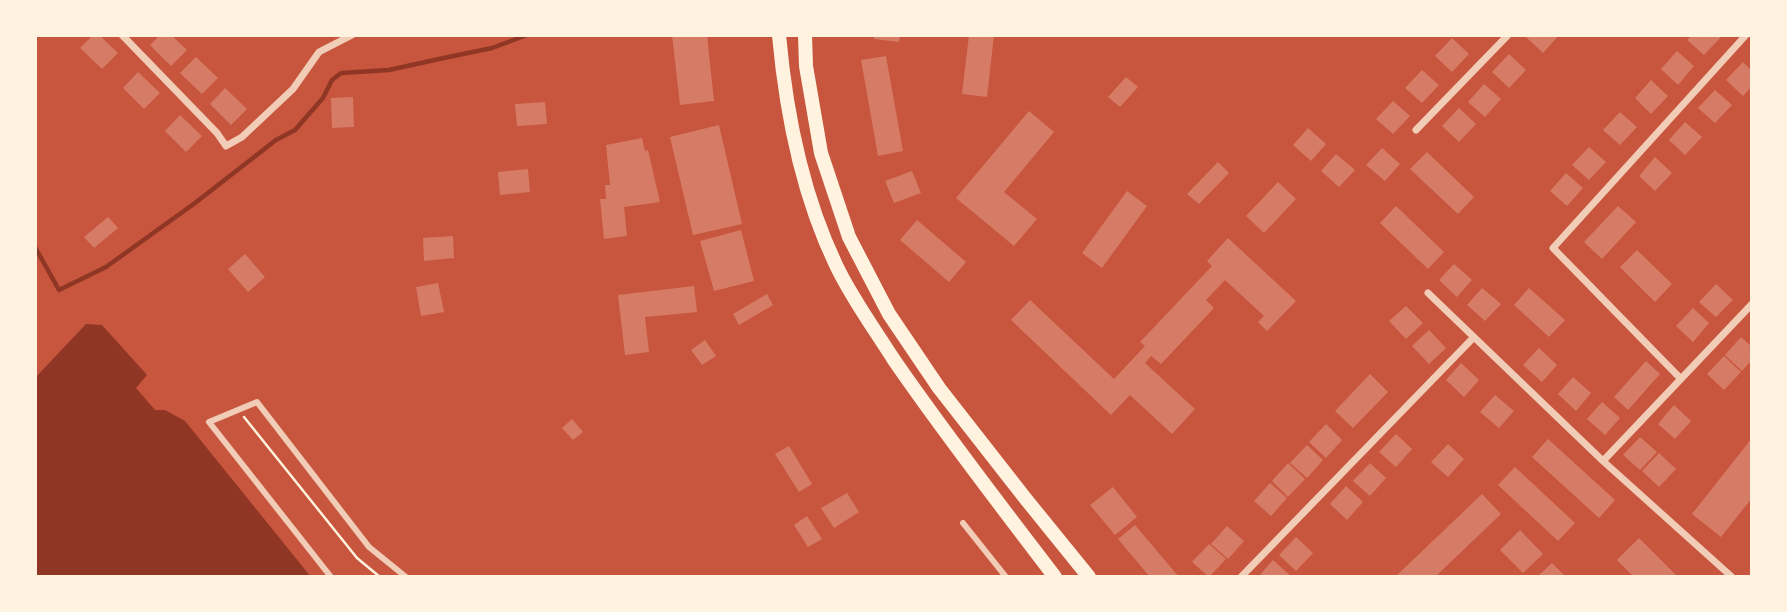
<!DOCTYPE html>
<style>
body{margin:0}
#map{position:relative;width:1787px;height:612px;overflow:hidden;background:#c8553d;font-family:"PT Sans",sans-serif}
canvas{display:block}
.frame{position:absolute;inset:0;border:37px solid #fff3e0;pointer-events:none}
</style>
<div id="map">
<canvas width="1787" height="612"></canvas>
<div class="frame"></div>
</div>
<script>
const g = document.querySelector('canvas').getContext('2d');
g.lineJoin = 'round';
function fill(path, color) { g.fillStyle = color; g.fill(path, 'evenodd'); }
function stroke(path, color, width, dash) { g.strokeStyle = color; g.lineWidth = width; g.lineCap = dash ? 'butt' : 'round'; g.setLineDash(dash || []); g.stroke(path); }
fill(new Path2D(`
 M86,324L102,325L147,375L136,388L155,410H165L185,421L311,577H35V378Z`), '#8f3625');
stroke(new Path2D(`
 M35,247L59,290L106,267L195,203L276,140L295,130L323,98L332,80L341,73L389,70L439,59L492,48L527,35`), '#8f3625', 4.5);
fill(new Path2D(`
 M93,35H99L118,53L102,69L80,48Z
 M160,35H171L187,50L171,66L150,45Z
 M672,35H707L714,101L680,105Z
 M874,35H900L899,42L874,39Z
 M969,35H994L987,97L962,94Z
 M1528,35H1559L1543,53L1526,37Z
 M1692,35H1718L1721,37L1704,55L1687,40Z
 M1452,38L1469,54L1452,72L1435,56Z
 M1677,51L1694,66L1678,85L1661,69Z
 M1509,54L1526,70L1509,88L1492,72Z
 M886,56L903,151L878,156L861,60Z
 M196,57L218,78L202,94L180,73Z
 M1743,62L1752,71V86L1743,96L1726,80Z
 M1422,70L1439,85L1422,103L1405,88Z
 M138,72L160,93L144,109L123,88Z
 M1126,77L1138,87L1120,107L1108,97Z
 M1651,80L1668,96L1651,114L1635,98Z
 M1484,84L1501,99L1485,117L1468,102Z
 M225,88L247,109L231,125L210,104Z
 M1715,90L1732,105L1715,123L1698,108Z
 M353,97L354,127L332,128L331,98Z
 M1393,101L1410,116L1393,134L1376,119Z
 M545,102L547,124L517,126L515,104Z
 M1459,108L1476,124L1459,142L1442,126Z
 M1029,111L1054,132L1004,192L1037,219L1014,246L956,198Z
 M1620,112L1637,127L1620,145L1603,130Z
 M180,115L202,136L186,152L165,131Z
 M1685,122L1702,137L1685,155L1669,140Z
 M719,125L742,224L693,235L670,137Z
 M1308,128L1326,144L1311,161L1293,145Z
 M642,138L645,151L648,150L660,202L624,207L627,236L604,239L600,199H606L605,185H610L606,145Z
 M1589,147L1606,162L1589,180L1572,165Z
 M1382,148L1400,164L1385,181L1366,165Z
 M1427,152L1474,197L1458,214L1410,169Z
 M1336,154L1355,170L1339,187L1321,171Z
 M1655,157L1672,173L1655,191L1639,176Z
 M1218,162L1229,173L1199,204L1187,194Z
 M528,169L530,192L500,195L498,172Z
 M912,171L921,193L894,203L885,181Z
 M1566,173L1583,188L1567,206L1550,191Z
 M1278,182L1296,199L1264,233L1246,216Z
 M1127,191L1147,206L1102,268L1082,253Z
 M1396,206L1444,252L1428,269L1380,223Z
 M1618,206L1636,222L1602,259L1584,242Z
 M108,217L118,228L94,248L84,237Z
 M917,220L966,262L949,282L900,240Z
 M741,230L754,281L714,291L700,241Z
 M453,236L454,258L424,261L423,238Z
 M1228,238L1296,301L1267,331L1258,322L1264,316L1225,280L1206,300L1214,308L1161,364L1151,356L1145,363L1195,409L1172,434L1130,395L1111,415L1011,320L1030,300L1114,379L1145,346L1140,342L1212,266L1207,261Z
 M1637,250L1672,284L1655,302L1620,267Z
 M245,254L265,277L248,292L228,269Z
 M1454,264L1472,280L1457,297L1439,280Z
 M438,283L444,312L421,316L416,287Z
 M1716,284L1733,300L1716,317L1699,302Z
 M694,286L697,312L645,317L649,352L625,355L618,295Z
 M1482,288L1501,304L1485,321L1467,305Z
 M1529,288L1565,320L1549,337L1514,305Z
 M767,294L773,305L739,325L733,314Z
 M1406,306L1423,323L1406,339L1389,321Z
 M1693,308L1709,323L1693,342L1676,326Z
 M1429,330L1446,348L1429,364L1412,346Z
 M1741,337L1752,347V360L1742,371L1725,355Z
 M705,340L716,356L702,365L691,350Z
 M1539,348L1557,365L1542,382L1523,365Z
 M1724,356L1741,372L1724,390L1707,374Z
 M1646,361L1660,374L1628,410L1614,397Z
 M1461,363L1479,380L1464,397L1446,380Z
 M1370,374L1388,392L1353,428L1335,411Z
 M1573,377L1591,393L1576,411L1558,394Z
 M1495,395L1514,411L1499,428L1480,412Z
 M1602,402L1620,418L1605,435L1587,419Z
 M1674,405L1691,421L1675,439L1658,424Z
 M572,419L583,432L573,440L562,428Z
 M1326,424L1342,440L1326,458L1309,442Z
 M1396,434L1412,449L1396,467L1379,452Z
 M1640,437L1657,452L1640,470L1623,455Z
 M1752,438V498L1721,537L1692,514Z
 M1548,439L1615,500L1599,518L1532,457Z
 M1448,444L1464,459L1448,477L1431,462Z
 M1307,445L1323,460L1307,478L1290,463Z
 M789,446L812,484L799,492L775,454Z
 M1659,453L1676,469L1659,487L1642,471Z
 M1288,463L1305,479L1288,497L1272,481Z
 M1370,463L1386,478L1370,496L1353,481Z
 M1515,467L1575,523L1558,541L1498,485Z
 M1270,483L1287,498L1271,516L1254,501Z
 M1346,486L1363,502L1347,520L1330,504Z
 M1113,487L1137,517L1115,535L1090,505Z
 M847,493L859,512L834,528L821,508Z
 M1482,494L1501,514L1435,577H1395Z
 M807,516L822,539L808,547L794,525Z
 M1135,525L1179,577H1150L1118,539Z
 M1227,526L1244,541L1228,559L1211,544Z
 M1520,530L1543,554L1523,573L1500,550Z
 M1296,537L1313,553L1296,571L1279,555Z
 M1639,538L1678,577H1634L1617,560Z
 M1209,544L1226,559L1209,577L1192,562Z
 M1273,560L1292,577H1258Z
 M1552,563L1566,577H1537Z`), '#d67c66');
stroke(new Path2D(`
 M244,417L357,558L380,577`), '#fff3e0', 2.5);
stroke(new Path2D(`
 M963,523L1006,577
 M331,577L209,422L257,402L369,547L406,577`), '#f1ccb7', 6);
stroke(new Path2D(`
 M122,35L217,133L226,146L242,137L293,89L319,52L352,35
 M1416,130L1508,35
 M1428,293L1603,461L1732,577
 M1681,379L1553,248L1746,35
 M1603,461L1752,304
 M1241,577L1474,337`), '#f1ccb7', 7);
stroke(new Path2D(`
 M779,35C786,113 802,194 836,265C851,297 875,330 894,360C945,434 1000,505 1055,577
 M805,35L806,66L821,153L849,237L889,314L939,388L1025,498L1089,577`), '#fff3e0', 14);
</script>
